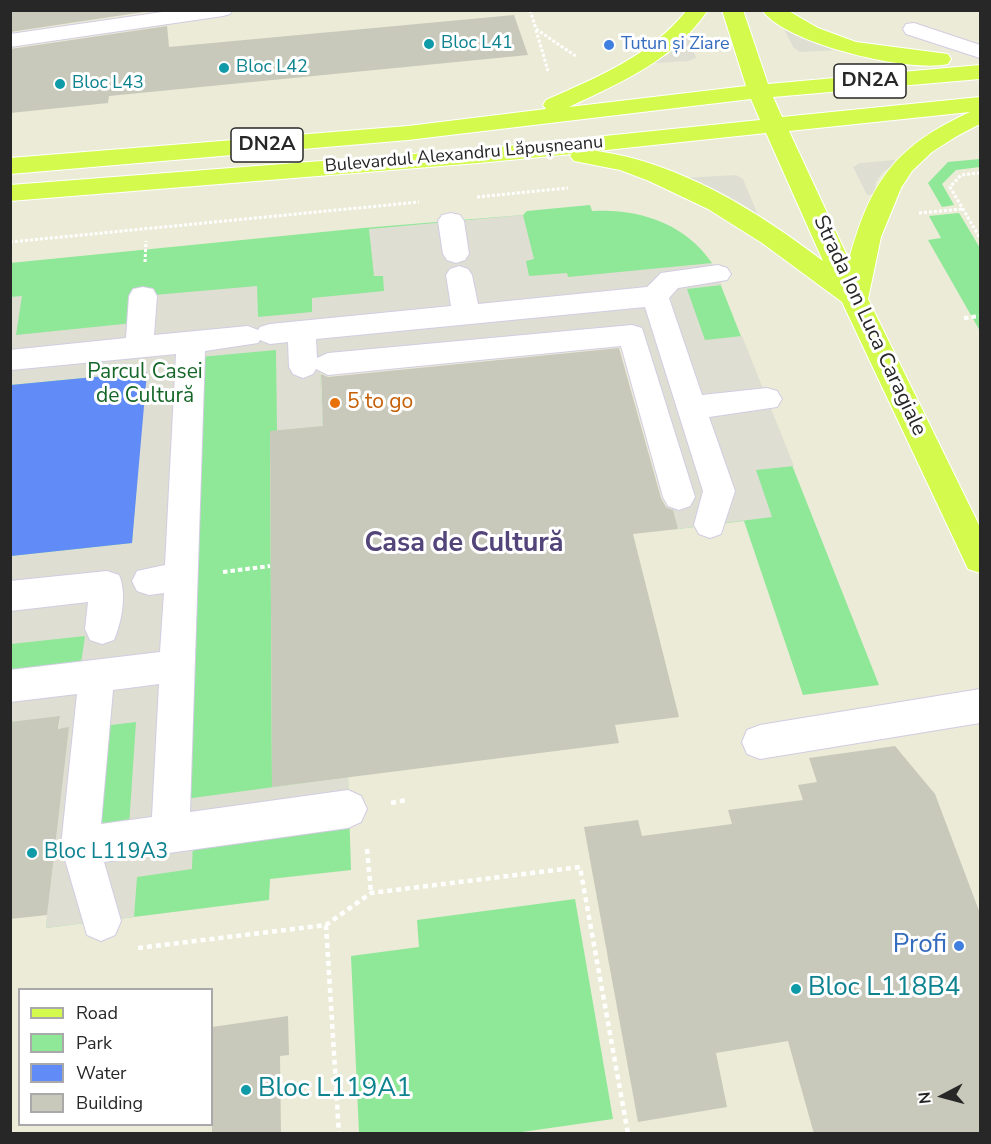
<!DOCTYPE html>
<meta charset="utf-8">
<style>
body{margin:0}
#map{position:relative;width:991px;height:1144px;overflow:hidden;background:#ebebd7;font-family:"Nunito Sans",sans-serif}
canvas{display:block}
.frame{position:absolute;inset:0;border:12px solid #272727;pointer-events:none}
.legend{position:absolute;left:18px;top:988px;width:195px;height:138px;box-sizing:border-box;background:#fff;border:2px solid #a9a9a9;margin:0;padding:8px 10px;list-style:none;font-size:18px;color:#272727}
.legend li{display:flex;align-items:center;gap:12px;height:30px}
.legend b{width:30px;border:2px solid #a9a9a9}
.north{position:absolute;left:913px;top:1066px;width:60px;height:60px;-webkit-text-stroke:4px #fff;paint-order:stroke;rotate:264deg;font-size:16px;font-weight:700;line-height:24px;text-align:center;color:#272727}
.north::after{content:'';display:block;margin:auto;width:21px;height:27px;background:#272727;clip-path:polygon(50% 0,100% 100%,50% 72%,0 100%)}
</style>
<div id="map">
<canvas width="991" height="1144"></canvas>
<div class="frame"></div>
<ul class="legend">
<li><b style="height:8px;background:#d4fa4e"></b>Road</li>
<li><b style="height:16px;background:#8fe798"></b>Park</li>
<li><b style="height:16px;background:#618bf6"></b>Water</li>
<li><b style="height:16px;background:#c8c9ba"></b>Building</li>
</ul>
<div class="north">N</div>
</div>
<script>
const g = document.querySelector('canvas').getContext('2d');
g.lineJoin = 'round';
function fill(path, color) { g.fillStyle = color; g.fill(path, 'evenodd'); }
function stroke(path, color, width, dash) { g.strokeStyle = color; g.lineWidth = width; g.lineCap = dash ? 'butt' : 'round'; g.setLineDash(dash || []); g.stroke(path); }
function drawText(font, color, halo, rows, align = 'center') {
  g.font = font + ' "Nunito Sans",sans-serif'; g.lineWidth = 6; g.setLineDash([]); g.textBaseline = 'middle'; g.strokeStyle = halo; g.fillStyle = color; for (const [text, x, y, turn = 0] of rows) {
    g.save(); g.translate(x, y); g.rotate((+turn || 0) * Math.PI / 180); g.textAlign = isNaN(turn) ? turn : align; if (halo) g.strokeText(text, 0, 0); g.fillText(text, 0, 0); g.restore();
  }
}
fill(new Path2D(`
 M980,159V167L956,170L942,184L954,205L942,207L928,183L948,162Z
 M590,205L592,211C638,208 685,223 712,263L879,685L803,695L744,521L678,529L624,340L320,370L323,426L270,432L272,787L348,777L351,870L270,879L269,900L46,928L68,728L60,716L11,722L10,263L363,228L523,215L527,211Z
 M959,213L980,248V331L928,240L941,238L929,216Z
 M575,899L613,1119L515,1133H359L351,956L419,947L417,920Z`), '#8fe798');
fill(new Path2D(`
 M784,29L819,44L836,46L838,50L800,52L793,47Z
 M688,36L696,58L688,61L656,63L655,61L669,54L678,45L681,37Z
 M895,160L897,163L883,172L876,182L875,194L867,195L853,167L860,163Z
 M736,175L743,179L758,215L751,216L682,178Z
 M523,215L534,259L526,261L529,276L567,273L568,277L712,263L722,285L687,289L705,340L742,336L794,466L756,470L772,517L678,529L624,340L320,370L323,426L277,431L276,350L200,357L185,799L348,777L349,819L193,839L192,869L137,877L134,917L46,928L60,717L11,722V671L81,663L85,636L11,644V556L132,543L146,372L11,385L10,297L22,296L16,335L133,323L143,296L257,286L258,317L312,312V298L384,291L383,276H374L369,229ZM136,722L129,826L93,830L103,726Z`), '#dedfd2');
fill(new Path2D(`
 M147,372L132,543L11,556V385Z`), '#618bf6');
fill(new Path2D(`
 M10,10H157L10,32Z
 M514,15L528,55L109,96L108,103L10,113V49L167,26L169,47Z
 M619,348L661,498L666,507L673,510L678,529L633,534L679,717L615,725L619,743L272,787L270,431L323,426L321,374L328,377Z
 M60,716L58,729L69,727L47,915L10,919V722Z
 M895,746L935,794L981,916V1134H814L788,1041L716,1053L727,1107L638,1122L584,827L638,820L642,836L732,824L728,810L803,800L798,785L817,782L809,758Z
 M288,1016L289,1055L280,1056L281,1134H212V1027Z`), '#c8c9ba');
const minor = new Path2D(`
 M176,10H233L230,14L223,16L10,47V34Z
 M914,23L980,45V58L906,34L903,29L906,24Z
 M451,213L460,215L464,221L469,254L465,260L456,263L447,260L443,254L438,221L442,215Z
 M718,265L727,268L731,274L727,280L678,288L669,298L702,395L767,388L777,391L782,399L777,407L709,417L735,491L721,534L710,538L699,534L694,525L703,491L645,307L316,339L317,358L328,353L632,325L642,328L695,497L690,506L679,510L668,506L663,497L621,346L328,375L316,369L313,374L303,378L293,374L289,367L288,342L270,344L260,340L258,343L205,351L190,812L348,790L361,796L367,809L361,822L348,828L104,862L121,921L115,935L101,941L87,935L61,846L77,694L10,702V670L160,652L164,593L149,595L137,591L132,581L137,571L165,565L176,354L11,370L10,350L126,338L129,296L133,289L143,287L153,289L157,296L154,335L248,326L258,330L260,327L270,324L451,306L446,275L450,269L459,266L468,269L472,275L478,304L647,287L661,273ZM159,684L152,817L101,824L113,690Z
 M107,571L119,575C127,593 122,622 114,640L102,644L90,640L85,629L88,602L10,611V581Z
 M980,689V723L760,759L747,754L742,742L747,730L760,725Z`);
const major = new Path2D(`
 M687,10H708C674,60 622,82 569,107L746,86L722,10H743L768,84L980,65V79L773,97L782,117L980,97V124L957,136L932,152L912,171L901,188L881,237L868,299L980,527V573L968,569L842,302L762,243L708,209L649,181L620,170L574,161L570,156L572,154L478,163L10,201V185L478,149L760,120L751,99L408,140L10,174V158L408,126L546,109L543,105L546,100C598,77 650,56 687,10ZM970,112C895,146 870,182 849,260L789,131ZM766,133L823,261C757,211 681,163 597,151Z
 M762,10H787L818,28L856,42L948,54L951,59L948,64C910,73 785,44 762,10Z`);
stroke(minor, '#d2cce2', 2);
stroke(major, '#fff', 2);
stroke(new Path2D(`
 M530,10L536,29L577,57
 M536,30L548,71
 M980,173L961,175L950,187L980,238
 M477,197L568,188
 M919,213L963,209
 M10,242L419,202
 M145,262L146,241`), '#fff', 3, [3, 2]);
stroke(new Path2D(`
 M964,318L980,316
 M223,572L270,566`), '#fff', 4, [4.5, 3]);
stroke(new Path2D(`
 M391,803L406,800
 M367,849L371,893
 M326,925L339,1134
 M138,948L326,925L371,893L580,867L628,1134`), '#fff', 4.5, [5, 4]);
fill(minor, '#fff');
fill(major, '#d4fa4e');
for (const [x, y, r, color] of [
 [429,44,6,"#0f9aa8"],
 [609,45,6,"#3f7fe0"],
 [224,68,6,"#0f9aa8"],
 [60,84,6,"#0f9aa8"],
 [335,403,6,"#e8710a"],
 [32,853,6,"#0f9aa8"],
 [959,946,6,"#3f7fe0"],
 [796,989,6,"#0f9aa8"],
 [246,1090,6,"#0f9aa8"]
]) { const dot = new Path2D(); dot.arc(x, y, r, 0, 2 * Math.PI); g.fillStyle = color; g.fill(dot); stroke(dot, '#fff', 2); }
drawText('18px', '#0d838f', '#fff', [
 ["Bloc L41",441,44],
 ["Bloc L42",236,68],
 ["Bloc L43",72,84]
], 'left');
drawText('18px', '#366cbe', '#fff', [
 ["Tutun și Ziare",621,45]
], 'left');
drawText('18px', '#272727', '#fff', [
 ["Bulevardul Alexandru Lăpușneanu",464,155,-5]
]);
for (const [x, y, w] of [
 [870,81,72],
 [267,145,72]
]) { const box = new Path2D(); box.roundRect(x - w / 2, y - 17, w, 34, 4.5); g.fillStyle = '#fff'; g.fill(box); stroke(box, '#272727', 1.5); }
drawText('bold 20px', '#272727', null, [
 ["DN2A",870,81],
 ["DN2A",267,145]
]);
drawText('21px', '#272727', '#fff', [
 ["Strada Ion Luca Caragiale",869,326,65]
]);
drawText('21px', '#146728', '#fff', [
 ["Parcul Casei",145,373],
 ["de Cultură",145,397]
]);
drawText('21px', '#c56008', '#fff', [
 ["5 to go",347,403]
], 'left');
drawText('21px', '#0d838f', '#fff', [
 ["Bloc L119A3",44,853]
], 'left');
drawText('26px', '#366cbe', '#fff', [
 ["Profi",947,946]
], 'right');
drawText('26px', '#0d838f', '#fff', [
 ["Bloc L118B4",808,989],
 ["Bloc L119A1",258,1090]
], 'left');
drawText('bold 27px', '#53457a', '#fff', [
 ["Casa de Cultură",464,544]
]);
</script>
